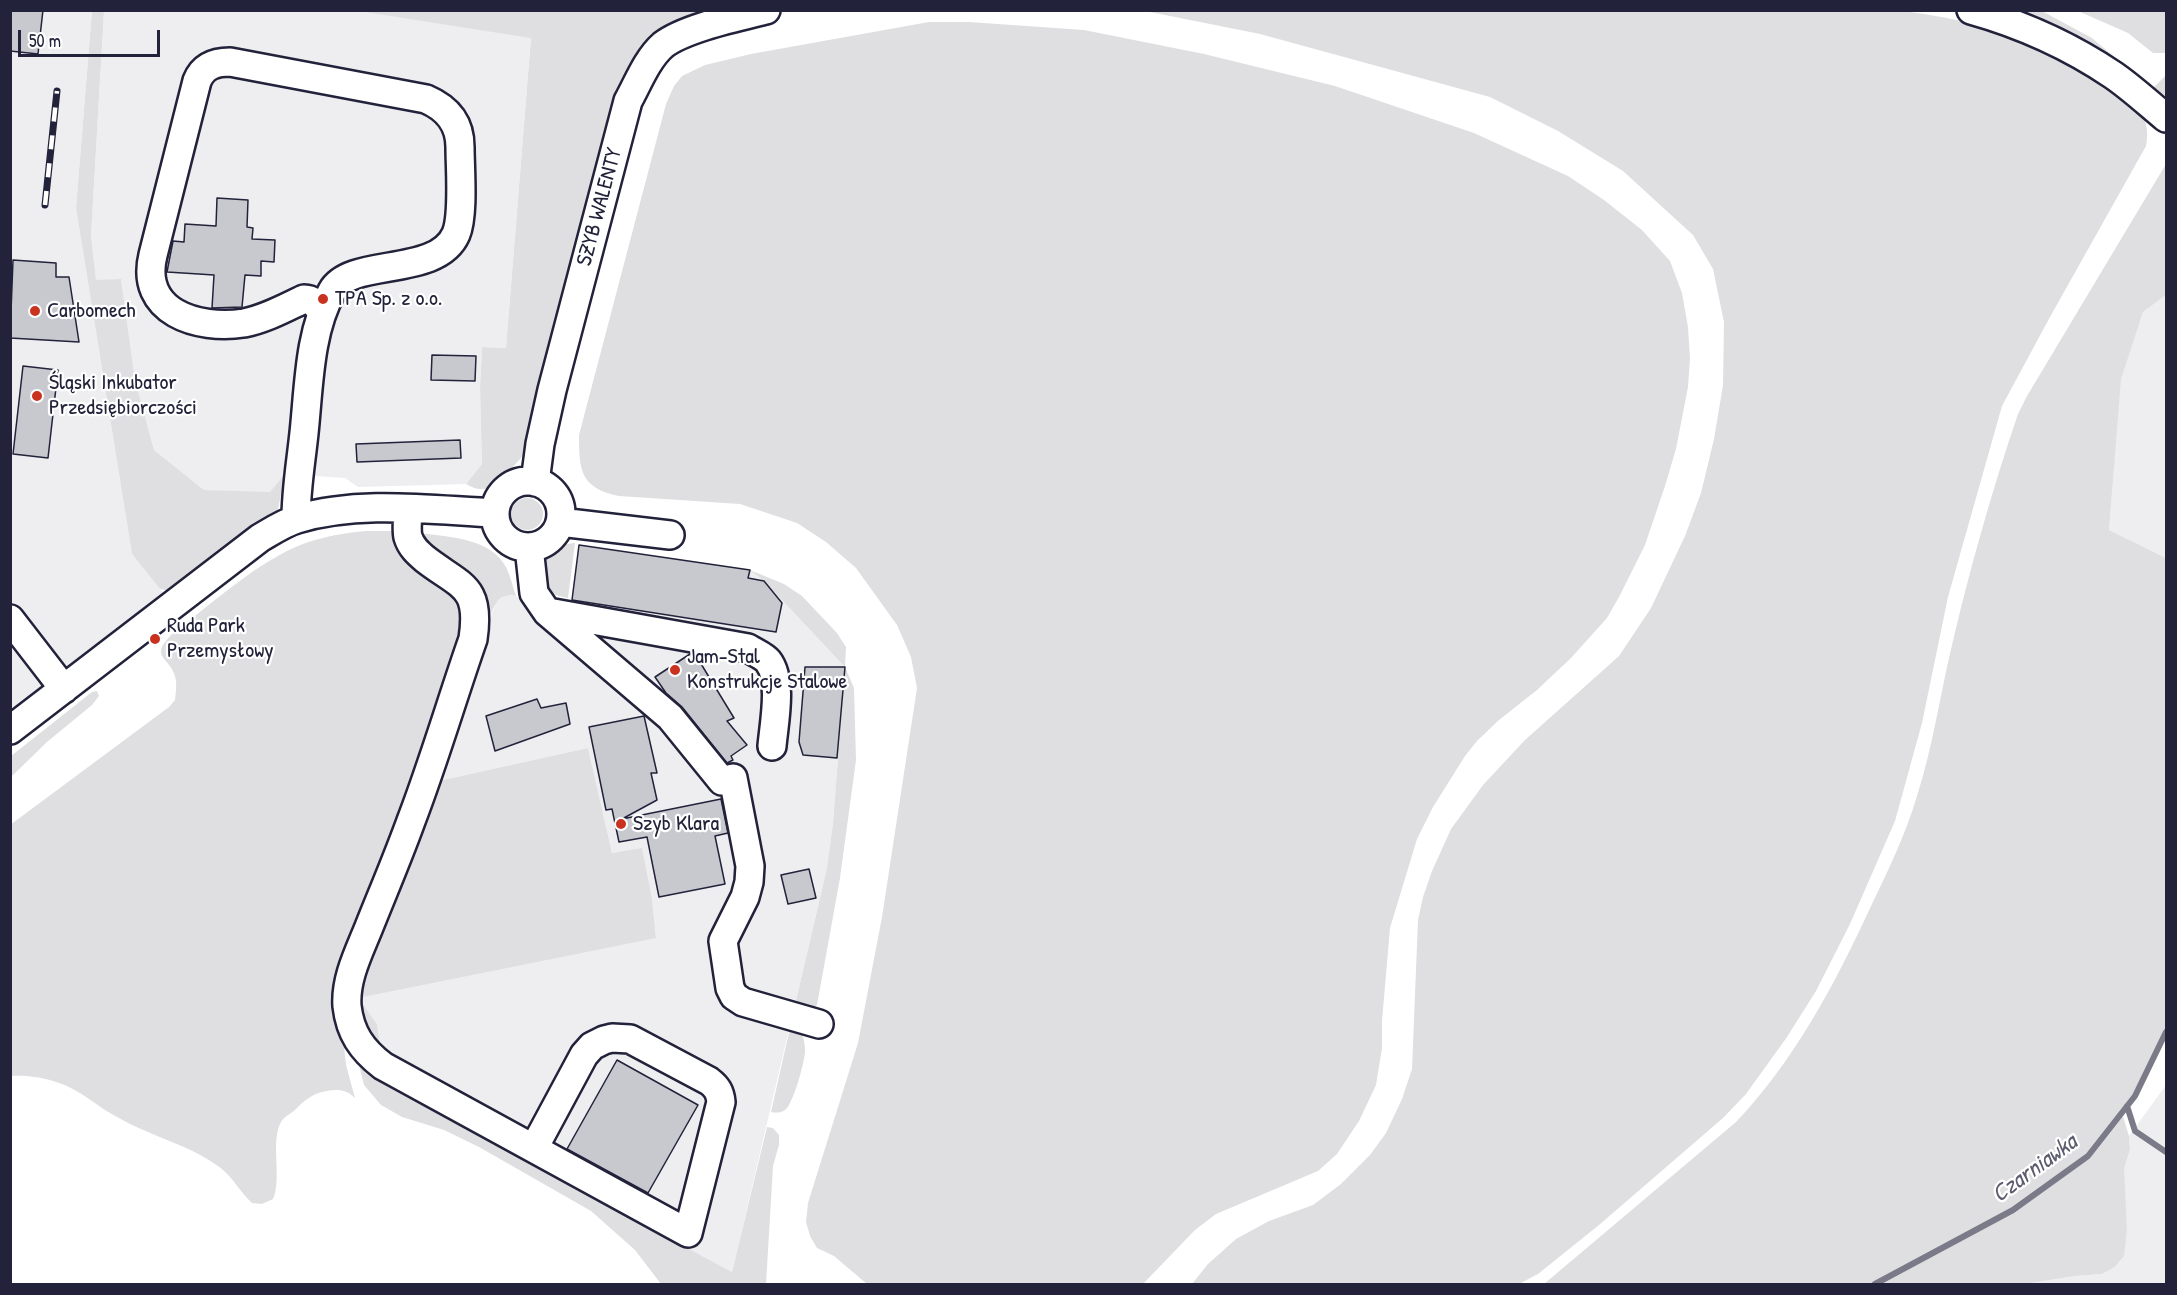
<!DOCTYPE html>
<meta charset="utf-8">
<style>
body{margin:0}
#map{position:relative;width:2177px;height:1295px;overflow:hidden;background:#fff;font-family:"Patrick Hand",sans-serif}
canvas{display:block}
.frame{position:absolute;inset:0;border:12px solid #22223b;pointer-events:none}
.scale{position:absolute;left:18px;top:30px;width:142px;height:27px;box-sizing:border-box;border:3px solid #22223b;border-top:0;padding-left:8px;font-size:18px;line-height:21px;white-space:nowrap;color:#22223b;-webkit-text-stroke:4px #fff;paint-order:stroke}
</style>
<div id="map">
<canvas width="2177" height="1295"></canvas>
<div class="frame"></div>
<div class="scale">50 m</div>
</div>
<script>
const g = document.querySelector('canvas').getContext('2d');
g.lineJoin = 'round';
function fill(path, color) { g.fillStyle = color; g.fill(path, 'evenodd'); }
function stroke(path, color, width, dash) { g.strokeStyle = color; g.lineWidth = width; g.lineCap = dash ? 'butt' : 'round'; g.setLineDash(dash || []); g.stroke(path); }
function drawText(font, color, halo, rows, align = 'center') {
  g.font = font + ' "Patrick Hand",sans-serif'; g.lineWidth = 4.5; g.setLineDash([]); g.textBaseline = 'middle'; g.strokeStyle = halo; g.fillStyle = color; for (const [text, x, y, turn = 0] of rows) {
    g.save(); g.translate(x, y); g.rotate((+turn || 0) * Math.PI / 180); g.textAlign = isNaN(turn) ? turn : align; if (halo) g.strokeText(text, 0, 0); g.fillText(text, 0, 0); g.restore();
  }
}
fill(new Path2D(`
 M11,11H92L76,208L132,554L168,599L62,679L11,613Z
 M104,11H358L531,37L506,348L482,347L480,388L482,464L466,484L358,487L345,478L286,474L270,493L204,490L154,450L135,381L121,279L96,281L91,236Z
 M2166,295V558L2109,530L2120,379L2143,312Z
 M579,545L750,570L764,581L845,667L833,823L827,868L732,1272L386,1086L377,1024L357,998L656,937L652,898L642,849L612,853L588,748L443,780V758L496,602L506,595L516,596L542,620L581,629L585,605L571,603Z
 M10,639L48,687L10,714Z
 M2166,1085V1284H2025L2075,1276L2102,1274L2115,1267L2123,1257L2127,1230L2123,1184L2124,1169L2130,1150L2129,1136Z`), '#eeeef1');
fill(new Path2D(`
 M2040,10L2092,38L2152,89L2166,75V98L2159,97L2002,11Z
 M92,11H104L91,236L96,280L121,279L135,380L154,450L204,490L270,492L285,474L278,509L267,519L170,591L160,589L132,554L76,208Z
 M358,11H732L646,44L623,76L617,90L527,449C522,458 516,464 508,471C495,485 486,496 466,484L482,464L480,388L482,347L506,348L531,38Z
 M1145,11H1903C1931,15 1958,19 1984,27C2034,42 2081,66 2122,98C2128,103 2138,108 2142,115C2148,125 2148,135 2146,146L2050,317L2002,406L1948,597L1922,723L1895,821L1850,924L1816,991L1787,1037L1746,1094L1723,1118L1599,1225L1538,1274L1519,1284H1192L1208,1264L1236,1239L1269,1221L1313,1205L1341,1184L1370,1155L1386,1133L1402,1099L1412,1069L1418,920L1423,897L1432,871L1451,829L1483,785L1525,740L1619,656L1651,608L1685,536L1701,493L1714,439L1723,385L1724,322L1713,269L1693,235L1623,171L1558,131L1490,97L1260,34Z
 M2078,11H2166V53H2153L2128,33Z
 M929,22H969L1084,30L1204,54L1335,86L1474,133L1568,176L1604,200L1642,230L1670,261L1682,293L1688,327L1690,359L1688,387L1676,449L1665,486L1645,545L1619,597L1607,618L1571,658L1537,690L1499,720L1477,741L1465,756L1433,807L1417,839L1390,928L1382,1021V1048L1376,1085L1359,1121L1337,1154L1318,1171L1216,1214L1195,1230L1143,1284H867L834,1256L817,1248L810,1236L806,1222L808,1203L858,1043L882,917L917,688L911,657L897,625L856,568L826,542L797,523L740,504L619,496C580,488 579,470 579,435L666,104L674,86L682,76L705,65L751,54Z
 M2166,164V295L2143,312L2121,379L2109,530L2166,558V1032L2135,1096L2122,1113L2129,1136L2130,1150L2124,1169L2127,1230L2124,1256L2115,1267L2102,1274L2075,1276L2025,1284H1544L1736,1122C1795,1060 1836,982 1872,904C1889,869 1906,833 1917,796C1933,746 1940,695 1952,645C1970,568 1992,490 2018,414L2027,396Z
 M511 514a16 16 0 1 1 32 0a16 16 0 1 1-32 0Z
 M366,531H392L397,535L403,559L419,573L453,595L461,604L466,621L343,1037L346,1065L355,1098C345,1088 335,1089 322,1092C310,1095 303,1102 295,1110C292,1113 287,1115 284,1118C268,1135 283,1177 273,1199L262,1204L252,1203C240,1192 234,1179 222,1169C191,1145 152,1137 119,1118C97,1107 80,1089 56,1082C42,1077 25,1075 11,1076L10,825L169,707L175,700C176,692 177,683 175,676C169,656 149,658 171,635C210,605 258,561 303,544C324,536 345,533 366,531Z
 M420,533C450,537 492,538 507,569C511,578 513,588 516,596C494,591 491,615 486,631L424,548Z
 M575,543L568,598C543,594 545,587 543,566C551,552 558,544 575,543Z
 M750,570L784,584L802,596L837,633L846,647L845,667L854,688L856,760L840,878L817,1005L812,1010L794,1009L827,868L833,823L845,667L764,581Z
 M97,691L99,696L92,705L47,742L11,777V756L92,692Z
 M588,748L612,853L642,848L652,898L656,938L358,998L377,1024L382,1057C355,1034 353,1014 358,981L436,769L443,771V780Z
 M790,1028L801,1032C804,1038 805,1044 805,1051C805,1061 793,1105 785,1110C781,1113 775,1113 771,1112Z
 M363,1062L384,1074L386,1086L732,1272L767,1127L773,1128L779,1135V1145L773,1166L766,1284H661L635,1250L591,1211L479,1147L444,1130L402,1117L381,1105L364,1085L359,1065Z`), '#dfdfe2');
stroke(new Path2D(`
 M2127,1106L2135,1131L2166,1152
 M1875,1284L2013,1210L2088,1156L2135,1096L2166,1032`), '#7a7a88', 6);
const building = new Path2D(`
 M10,10H43L38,54L10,51Z
 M217,198L248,200L247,227L253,228L252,239L275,240L274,262L261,261V276L245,275L242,307L212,308L214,275L167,272L173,241L184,242L185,224L216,226Z
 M13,260L56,263V277H69L79,342L10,338Z
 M432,355L476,356L475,381L431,380Z
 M23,366L58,370L48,458L13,454Z
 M460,440L461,458L357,462L356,444Z
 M579,545L750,570L748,578L764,581L782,603L776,632L572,600Z
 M690,654H695L734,718L727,721L747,745L731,756L733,760L727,763L682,707L666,693L655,677Z
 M805,667H845L837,758L803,755L799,742Z
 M537,699L541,708L566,703L570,724L495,751L486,716Z
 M644,716L657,773H651L657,800L622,819L721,799L728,833L715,836L725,884L659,897L647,837L619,842L612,809L606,810L589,727Z
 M809,869L816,898L788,904L781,875Z
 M617,1060L698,1105L648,1193L567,1149Z`);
fill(building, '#c8c8cf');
stroke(building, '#22223b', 1.5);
const minor = new Path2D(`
 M1971,10C2021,24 2070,46 2113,75C2132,88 2149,104 2166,118
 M495 514a33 33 0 1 1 66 0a33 33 0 1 1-66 0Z
 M535,482L540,444L552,390L628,101C638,83 647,59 663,45C685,28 738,17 766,10
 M408,509C408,518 406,529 408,537C411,547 418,553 425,559C461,587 481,585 473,639C452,699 434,761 411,821C398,857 383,892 369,927C359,952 345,979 347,1006C350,1033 362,1050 383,1066L688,1233L721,1102C720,1092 717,1087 709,1081L630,1039L612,1038L604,1040L592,1046L584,1055L534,1148
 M296,519C296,490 301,462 304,433C309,386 309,332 332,291C351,257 437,278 456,234C464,215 460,168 460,147C460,123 447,108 426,99L230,62C215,62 203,66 197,81L153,255C139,312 197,330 244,323C265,319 285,308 304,299C314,299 317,306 322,313
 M560,522L670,535
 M529,547L534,593L547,612L670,717L722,781L733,778L750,866L749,882L745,897L723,941L730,988L734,996L743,1002L819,1024
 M548,612L748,648C754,652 764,656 768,661C783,680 774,723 772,746
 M10,619L64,689
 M10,730L260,538C272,531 284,523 297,519C360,500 430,510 495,513`);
stroke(minor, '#22223b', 32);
stroke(minor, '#fff', 27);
const rail = new Path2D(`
 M45,205L57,91`);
stroke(rail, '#22223b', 7);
stroke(rail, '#fff', 4.5, [14]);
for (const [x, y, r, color] of [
 [323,299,6,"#c8321e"],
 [35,311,6,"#c8321e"],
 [37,396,6,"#c8321e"],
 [155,639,6,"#c8321e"],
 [675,670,6,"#c8321e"],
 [621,824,6,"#c8321e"]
]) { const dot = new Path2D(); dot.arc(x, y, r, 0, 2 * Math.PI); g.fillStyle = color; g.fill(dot); stroke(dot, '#fff', 2); }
drawText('22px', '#22223b', '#fff', [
 ["SZYB WALENTY",600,207,-75]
]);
drawText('22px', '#22223b', '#fff', [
 ["TPA Sp. z o.o.",335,299],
 ["Carbomech",47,311],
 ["Śląski Inkubator",49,383],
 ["Przedsiębiorczości",49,408],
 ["Ruda Park",167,626],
 ["Przemysłowy",167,651],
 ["Jam-Stal",687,657],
 ["Konstrukcje Stalowe",687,682],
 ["Szyb Klara",633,824]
], 'left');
drawText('italic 24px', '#5c5c6f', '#fff', [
 ["Czarniawka",2035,1169,-36]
]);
</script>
